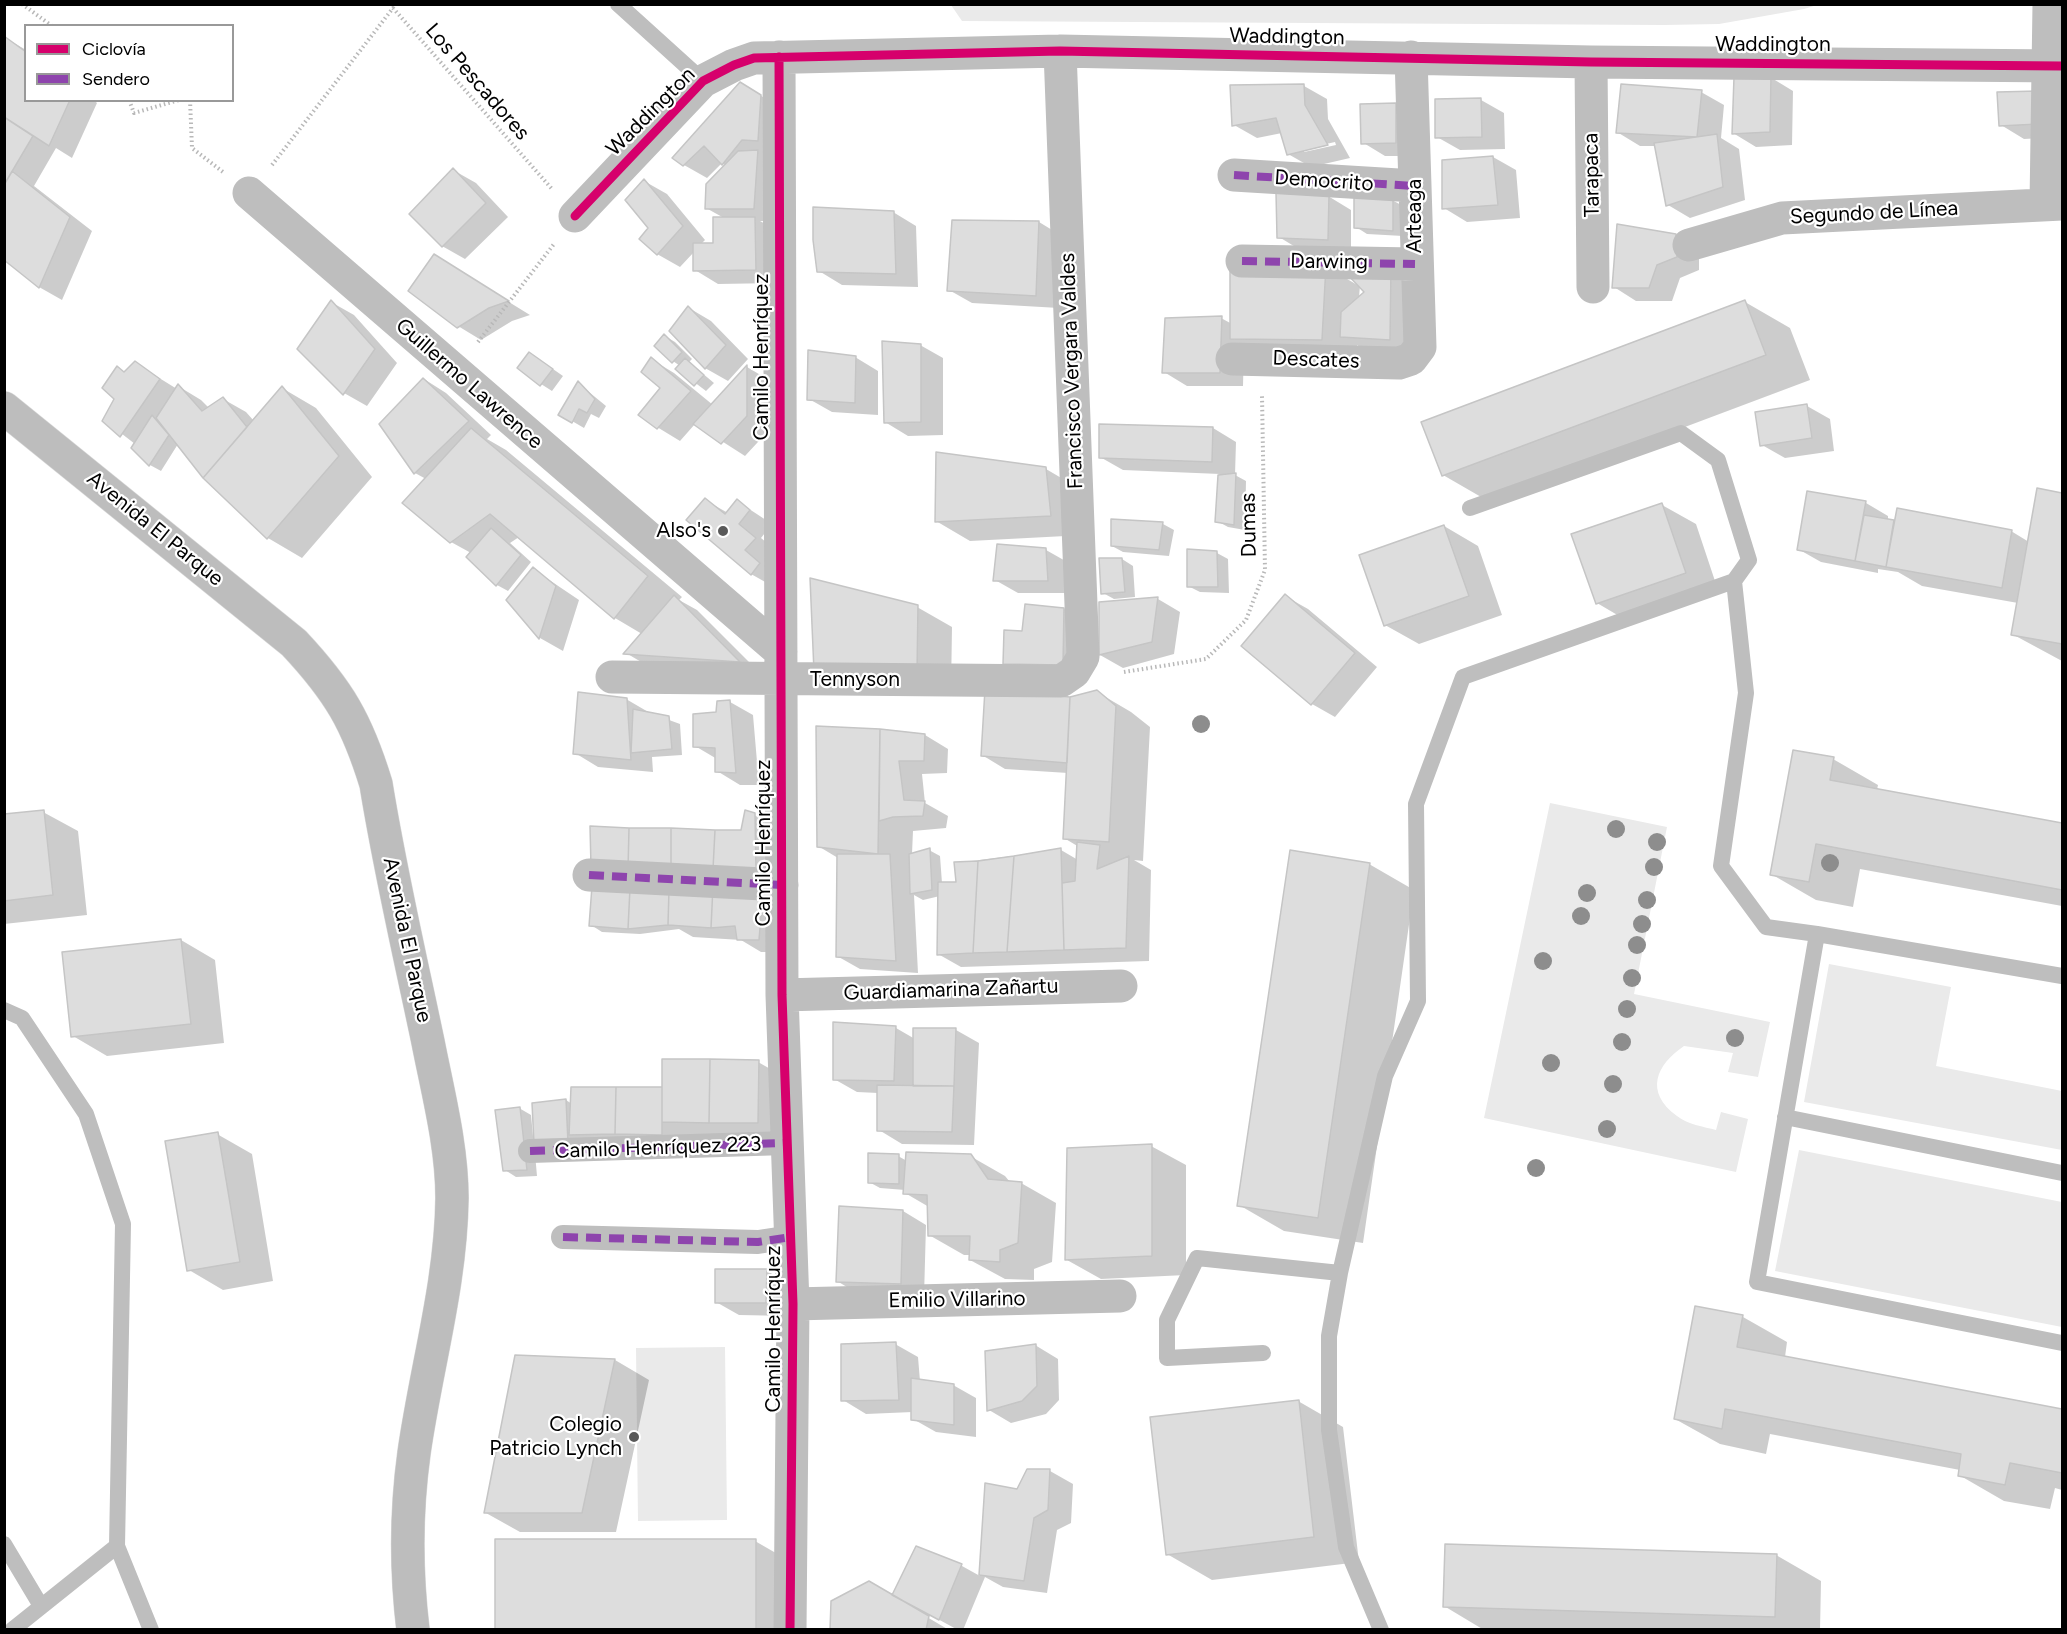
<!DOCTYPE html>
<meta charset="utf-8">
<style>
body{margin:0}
#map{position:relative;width:2067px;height:1634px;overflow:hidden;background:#fff;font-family:Figtree,sans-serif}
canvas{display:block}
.frame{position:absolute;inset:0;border:6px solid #000;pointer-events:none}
.legend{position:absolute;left:24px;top:24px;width:210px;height:78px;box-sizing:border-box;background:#fff;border:2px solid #999;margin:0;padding:8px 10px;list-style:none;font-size:18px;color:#000}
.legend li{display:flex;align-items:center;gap:12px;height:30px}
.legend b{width:30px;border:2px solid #999}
</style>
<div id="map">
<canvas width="2067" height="1634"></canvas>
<div class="frame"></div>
<ul class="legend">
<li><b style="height:8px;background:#d6006c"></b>Ciclovía</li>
<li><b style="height:8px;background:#8e44ad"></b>Sendero</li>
</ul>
</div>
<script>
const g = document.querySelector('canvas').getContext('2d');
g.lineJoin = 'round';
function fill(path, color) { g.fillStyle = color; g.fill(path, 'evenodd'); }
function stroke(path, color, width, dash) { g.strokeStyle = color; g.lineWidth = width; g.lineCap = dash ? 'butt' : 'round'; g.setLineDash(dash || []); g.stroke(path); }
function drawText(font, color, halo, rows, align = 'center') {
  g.font = font + ' Figtree,sans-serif'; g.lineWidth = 4.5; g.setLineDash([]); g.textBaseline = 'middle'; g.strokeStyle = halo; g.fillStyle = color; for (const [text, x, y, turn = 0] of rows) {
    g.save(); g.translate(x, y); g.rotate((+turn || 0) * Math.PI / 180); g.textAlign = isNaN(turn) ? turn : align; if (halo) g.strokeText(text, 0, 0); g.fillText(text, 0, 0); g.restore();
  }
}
fill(new Path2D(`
 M951,5H1817L1804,9L1719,24L1664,25L962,21Z
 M1550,803L1667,827L1634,994L1770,1022L1758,1077L1728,1072L1733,1053L1684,1046C1656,1065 1644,1092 1677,1116C1687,1124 1704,1127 1716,1130L1721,1112L1748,1119L1736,1172L1484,1118Z
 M1829,964L1951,987L1936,1066L2062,1091V1150L1804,1102Z
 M1799,1150L2062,1202V1327L1775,1271Z
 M725,1347L727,1520L638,1521L636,1348Z`), '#eaeaea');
fill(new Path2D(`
 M4,37L26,50V100H94L97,103L72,158L56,148L34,186L92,231L62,300L39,287L4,186Z
 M1770,77L1793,91L1792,145L1756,147L1733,133Z
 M740,84L763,97L777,221H760L778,231V283L718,284L695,270L694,252L680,267L657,254L650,228L644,181L667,194L705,240L701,244H715L724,218L706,208L726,166L722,163L707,178L684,165Z
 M1304,86L1327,99L1328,119L1350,158L1311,167L1288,154L1282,133L1257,138L1234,125ZM1335,142L1336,145L1304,152V149Z
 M1701,92L1724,105L1721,138L1739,149L1745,200L1690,218L1668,205L1656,146H1640L1617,132Z
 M1999,94L2061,137L2024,139L2001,125Z
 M1436,100H1481L1504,113L1505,149L1460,150L1437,137Z
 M1395,105L1418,118L1419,156H1385L1362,142Z
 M1493,157L1516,170L1520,218L1467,222L1444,208Z
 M453,170L476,183L508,217L465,259L442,246Z
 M1328,196L1351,210V252L1302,251L1279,237Z
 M1392,200L1403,206V236L1367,234L1356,227Z
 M893,212L916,226L918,287L842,285L819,271Z
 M954,221L1039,222L1062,236L1059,308L972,303L949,290Z
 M1676,235L1699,248V270L1680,278L1672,301H1636L1614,287Z
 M1325,266L1359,286L1348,267L1414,283L1413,352L1364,350L1357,345L1356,359L1244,345L1243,386H1187L1164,372L1221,318L1232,324ZM1360,285L1366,292L1359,298Z
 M457,270L530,315L512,321L481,340L458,326Z
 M331,302L354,315L397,363L367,406L344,393Z
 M1745,302L1790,328L1810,380L1488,501L1443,475Z
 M689,308L711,321L748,359L728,381L705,368Z
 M665,336L675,342L692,359L689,362L714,383L706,391L677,369L680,366L673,361Z
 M920,345L943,358V435L908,436L885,422Z
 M530,353L563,376L552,391L541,384Z
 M855,357L878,371V415L832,412L809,399Z
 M651,359L674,373L713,405L747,367L769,380L770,429L745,456L695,424L680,441L657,427L662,387Z
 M135,363L177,389L178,386L201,400L209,408L223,399L246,412L254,421L282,388L316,408L372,477L302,558L268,538L178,444L161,471L150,465L133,447L135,444L104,420L116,398L125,373Z
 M424,379L446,393L491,435L487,439L506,450L682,597L679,600L697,610L761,674L648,666L626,653L642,634L615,618L519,537L510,543L531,562L508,591L497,585L468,557L471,553L451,542L426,479L415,473Z
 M578,383L606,406L599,418L591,414L584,428L560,414Z
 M1807,406L1830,419L1834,451L1785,458L1762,445Z
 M1101,426L1213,428L1236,442L1235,475L1246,481L1245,530L1228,527L1217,521L1220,474L1123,470L1100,457Z
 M1046,469L1080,489L1085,535L970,541L936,521Z
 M2038,490L2062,494V661L2012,634L2018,603L1922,586L1898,572L1878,569V573L1821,562L1798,549L1866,503L1888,516V521L1896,523L2011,531L2029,542Z
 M705,500L728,513L737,501L772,524L761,538L778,552L774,587L751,574Z
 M1662,505L1696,524L1719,593L1631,623L1597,603Z
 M1163,524L1174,530L1169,556L1123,552L1112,546Z
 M1444,526L1478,546L1502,615L1419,644L1385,625Z
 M1046,550L1069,563L1070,593H1018L995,580Z
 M1217,553L1228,559L1229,593L1200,592L1188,586Z
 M1122,559L1133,566L1135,597L1114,599L1103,593Z
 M533,569L579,600L563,651L540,638L508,600Z
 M1285,596L1308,609L1377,667L1335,717L1312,704L1243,646Z
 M1158,599L1180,612L1174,654L1123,668L1100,655Z
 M917,607L952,627L951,691H849Z
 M1064,609L1087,622L1085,678L1023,632Z
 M1097,692L1131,712L1150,727L1143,861L1134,860L1151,870L1149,961L961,967L938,954L940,896L923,900L914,895L918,973L860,969L837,956L838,858L818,846L817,728L925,735L948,749L947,773L922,774L925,803L948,816L946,828L913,831L912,854L929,850L940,856L942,883H958L955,863L1061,850L1078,860L1079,847L1064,838L1068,773L1005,769L982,755L1070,698Z
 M626,699L650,713L680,724L682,755L652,757L653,772L598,767L575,753Z
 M730,702L753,715L759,785H740L717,771V759L695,746L717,714Z
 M1833,759L1878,785L1877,790L2062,825V906L1860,869L1853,907L1816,900L1771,874Z
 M43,812L78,831L87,915L4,924V816Z
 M754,815L778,828L779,883L638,873L742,831Z
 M1369,864L1414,890L1363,1243L1284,1231L1239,1205Z
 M762,893L785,907L782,952H761L741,940L693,937L679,929L640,934L602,932L591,925Z
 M181,940L215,960L224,1043L107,1056L73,1036Z
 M896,1028L915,1039L956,1030L979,1043L974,1145L902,1144L879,1130L878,1093L857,1092L834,1079Z
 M758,1062L781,1075V1136L534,1142L537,1176L516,1177L505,1170L519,1108L531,1115L533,1136H535L534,1105L566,1100L572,1104L664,1089Z
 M217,1134L252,1154L273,1281L223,1290L189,1270Z
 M1151,1146L1186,1165V1275L1101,1279L1067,1260Z
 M898,1156L907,1161L970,1156L1005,1176L1010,1182L1021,1183L1056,1203L1052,1262L1034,1269V1280L1005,1279L970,1260L971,1255H964L929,1235V1207L905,1193V1190L880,1188L869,1182Z
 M903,1211L926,1225L924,1297L860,1295L837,1281Z
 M767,1271L790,1284L789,1316L739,1315L716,1302Z
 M1743,1317L1787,1342L1785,1357L2062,1410V1490L2055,1488L2050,1509L2004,1501L1959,1475L1960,1470L1770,1434L1766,1454L1720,1444L1675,1419Z
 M895,1344L918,1357L920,1381L953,1385L976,1398V1437L936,1432L913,1419V1412L866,1414L843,1400Z
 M1035,1345L1058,1359L1059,1400L1046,1414L1011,1423L989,1410Z
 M615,1360L649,1380L616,1532H520L486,1513Z
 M1298,1401L1343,1427L1359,1562L1212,1580L1167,1554Z
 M1050,1471L1073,1484L1071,1523L1057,1530L1047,1593L1003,1587L985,1577L963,1630H958L912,1605L910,1607L949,1630H832L893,1597L917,1548L962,1566L980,1576L986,1485L1018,1491Z
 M755,1541L800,1567V1630H497Z
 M1776,1555L1821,1581L1820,1630H1484L1444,1606Z`), '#0003');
const building = new Path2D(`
 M4,36L26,52V100H70L49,146L4,117Z
 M1771,76L1770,132L1732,134L1734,77Z
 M740,82L761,95L758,141L742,140L722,165L704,146L683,166L672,158Z
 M1304,84L1305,105L1328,145L1287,155L1276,118L1232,126L1230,85Z
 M1621,84L1702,90L1697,137L1616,133Z
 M2038,91L2039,124L1999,126L1997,92Z
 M1481,98L1482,137L1435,138V99Z
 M1396,103V143L1361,144L1360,104Z
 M4,117L33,136L4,185Z
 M1717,134L1723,187L1666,206L1654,143Z
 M758,150L754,209H705L706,184L738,151Z
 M1493,156L1498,205L1442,209V160Z
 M453,168L486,203L442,247L409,214Z
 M12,171L70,217L39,288L4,260V185Z
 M644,179L683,226L657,255L639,239L648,228L625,200Z
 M1276,193L1329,195L1328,240L1277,238Z
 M1354,194L1393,199V231L1354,228Z
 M813,207L894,211L896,274L817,272L813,240Z
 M713,217H755L756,270L693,271V243H713Z
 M952,220L1039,221L1036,296L947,291Z
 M1617,224L1676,234L1677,257L1657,265L1649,288H1612Z
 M434,254L509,301L489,308L457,328L408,291Z
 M1326,265L1322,340L1230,339V267Z
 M1391,268L1390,340L1340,337L1341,312L1364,292L1346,273Z
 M331,300L375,349L343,395L297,349Z
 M1745,300L1766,355L1442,476L1421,422Z
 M688,306L726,345L705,369L669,331Z
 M1222,316L1220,373H1162L1165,318Z
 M664,334L682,352L672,363L654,346Z
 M882,341L921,344V422L884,423Z
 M808,350L856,356L855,403L807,400Z
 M529,352L553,369L540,386L517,368Z
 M651,357L691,391L657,429L638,415L660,388L641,372Z
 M685,358L704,375L694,386L675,369Z
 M135,361L160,379L120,437L102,421L114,399L102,388L117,366L124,372Z
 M747,365V416L721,444L693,424Z
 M423,378L469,421L414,474L379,424Z
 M578,381L595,399L587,413L579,409L572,423L558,415Z
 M178,384L202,411L223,397L247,427L203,478L156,418Z
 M282,386L339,456L267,539L203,478Z
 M1807,404L1812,438L1760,446L1755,412Z
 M152,415L169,435L149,466L131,448Z
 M1099,424L1213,427L1212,462L1099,458Z
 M471,428L648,576L614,619L490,514L450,543L402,503Z
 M936,452L1046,467L1051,516L935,522Z
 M1236,473L1234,525L1215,522L1218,475Z
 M2037,488L2062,493V644L2011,635Z
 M1807,491L1866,501L1855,561L1797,550Z
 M705,498L725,514L737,499L750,510L739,524L756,538L745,550L760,563L751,575L686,520Z
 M1662,503L1686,573L1596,604L1571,534Z
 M1897,508L2012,530L2002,588L1886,567Z
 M1864,515L1894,520L1886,567L1855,561Z
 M1111,519L1163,522L1159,550L1111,546Z
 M1444,525L1469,596L1384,626L1359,555Z
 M491,528L521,555L496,586L466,557Z
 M997,544L1046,548L1048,581H993Z
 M1187,549L1217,551L1218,587H1187Z
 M1099,558H1122L1125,592L1101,594Z
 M533,567L556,586L539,639L506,600Z
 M810,578L918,605L917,672H814Z
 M1285,594L1355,653L1311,705L1241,646Z
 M674,595L740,662L623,654Z
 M1158,597L1152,642L1099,655V602Z
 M1025,604L1064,608L1063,665L1003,664L1004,630L1022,631Z
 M985,689L1070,697L1067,763L981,756Z
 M1097,690L1116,706L1109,842L1063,839L1070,697Z
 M578,692L627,698L631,760L573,754Z
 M730,700L736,773L715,772V748L693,747V714L716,712L717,701Z
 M633,709L669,716L672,749L631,753Z
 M816,726L880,729L878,854L817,847Z
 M880,729L925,734L924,761H899L904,800L925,801L923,816L893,817L879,821Z
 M1793,750L1834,757L1830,780L2062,823V890L1816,844L1809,882L1770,875Z
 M44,810L53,895L4,901V814Z
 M745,810L755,813L756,871L713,869L715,830H741Z
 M590,826L629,828L628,869L591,867Z
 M629,828H671V868L628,869Z
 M671,828L715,830L713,869L671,868Z
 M1077,842L1100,845L1097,869L1129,856L1126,948L1064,950L1062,883L1075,881Z
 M930,848L932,890L910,894L909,854Z
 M1061,848L1064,950L1007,952L1014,856Z
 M1290,850L1370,863L1318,1218L1237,1206Z
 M837,854H890L896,961L836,957Z
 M1014,856L1007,952L973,953L978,861Z
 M978,861L973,953L937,955L938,882H956L954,862Z
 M592,886L630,888L628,929L589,926Z
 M713,886L763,892L759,940H737L735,926L711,928Z
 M713,886L711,928L668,925L669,889Z
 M630,888L669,889L668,925L628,929Z
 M181,939L191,1024L71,1037L62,952Z
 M833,1022L896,1026L894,1081L833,1080Z
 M913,1028H956L954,1086H913Z
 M662,1059H710L709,1123L662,1122Z
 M710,1059L759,1060L758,1123H709Z
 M877,1085L954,1086L952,1132L877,1131Z
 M571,1087H616L615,1134L569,1135Z
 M616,1087H662V1135L615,1134Z
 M566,1099L568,1143L534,1144L532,1103Z
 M520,1107L527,1170L503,1171L495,1110Z
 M218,1132L240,1262L187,1271L165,1141Z
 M1152,1144V1256L1065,1260L1067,1148Z
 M906,1152L971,1154L988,1179L1022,1182L1018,1243L1000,1250V1262L969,1260L970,1236H928L927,1195L903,1194Z
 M868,1153L899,1154V1184L868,1183Z
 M839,1206L903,1210L901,1284L836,1282Z
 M715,1269H767L766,1303H715Z
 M1695,1306L1743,1315L1737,1347L2062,1409V1473L2010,1463L2005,1485L1958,1476L1961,1454L1725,1409L1722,1429L1674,1419Z
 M896,1342L899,1400L841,1401V1344Z
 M1036,1344L1037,1386L1022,1401L987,1411L985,1351Z
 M515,1355L615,1359L582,1513H484Z
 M911,1378L954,1384V1425L911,1420Z
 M1299,1400L1314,1537L1166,1555L1150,1417Z
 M1027,1469H1050L1048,1510L1034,1518L1024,1581L979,1575L985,1483L1017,1489Z
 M495,1539H756V1630H495Z
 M1445,1544L1777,1554L1775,1617L1443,1607Z
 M916,1546L962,1564L939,1620L892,1595Z
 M869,1581L929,1616L926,1630H830L831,1601Z`);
fill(building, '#ddd');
stroke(building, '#c5c5c5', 1.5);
const primary = new Path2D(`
 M4,408L294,643C339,691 357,722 376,784C390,871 410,956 428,1042C438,1093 452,1146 452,1198C451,1285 426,1368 414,1453C406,1511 406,1572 413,1630`);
stroke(primary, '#dbdbdb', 34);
stroke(new Path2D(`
 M22,4L52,26
 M129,100L134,113L179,100
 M190,100L192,148L223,172
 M272,165L393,8L552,189
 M478,342L554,244
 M1124,672L1206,659L1246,620L1265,570L1262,395`), '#b8b8b8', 4, [1.5, 3]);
stroke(new Path2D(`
 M618,4L703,81
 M1734,581L1746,693L1721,866L1766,927L1817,934
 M2062,976L1817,934L1757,1282L2062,1343
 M4,1010L22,1018L86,1114L123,1224L117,1546L12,1630
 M1785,1117L2062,1173
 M1263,1353L1167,1358V1320L1197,1258L1340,1273
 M4,1544L41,1606
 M117,1546L151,1630
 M1381,1630L1346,1547L1329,1430V1336L1340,1273L1385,1076L1418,1001L1416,804L1463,677L1734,581L1749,560L1718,460L1681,433L1470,508`), '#bebebe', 16);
stroke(new Path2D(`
 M530,1151L786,1143
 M563,1237L758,1242L791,1237`), '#bebebe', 24);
stroke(new Path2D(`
 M779,57L782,995L793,1304L790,1630
 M1591,62L1593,287
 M1234,175L1415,186
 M249,193L781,652
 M2046,203L2049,4
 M575,216L703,81L734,65L754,58L1060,51L1591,62L2062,66
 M1689,245L1782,218L2062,204
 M1242,261L1415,264
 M1232,359L1399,363L1411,359L1420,347L1411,57
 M612,677L1061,681L1074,672L1083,657L1060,51
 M589,875L782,885
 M782,995L1121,986
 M793,1304L1120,1296`), '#bebebe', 33);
stroke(primary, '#bdbdbd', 33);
stroke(new Path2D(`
 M1234,175L1415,186
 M1242,261L1415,264
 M589,875L782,885
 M530,1151L786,1143
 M563,1237L758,1242L791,1237`), '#8e44ad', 8, [15, 8]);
stroke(new Path2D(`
 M779,57L782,995L793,1304L790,1630
 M575,216L703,81L734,65L754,58L1060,51L1591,62L2062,66`), '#d6006c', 9);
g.fillStyle = '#8d8d8d';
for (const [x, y] of [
 [1201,724],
 [1616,829],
 [1657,842],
 [1830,863],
 [1654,867],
 [1587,893],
 [1647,900],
 [1581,916],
 [1642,924],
 [1637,945],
 [1543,961],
 [1632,978],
 [1627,1009],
 [1735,1038],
 [1622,1042],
 [1551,1063],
 [1613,1084],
 [1607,1129],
 [1536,1168]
]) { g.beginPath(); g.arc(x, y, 9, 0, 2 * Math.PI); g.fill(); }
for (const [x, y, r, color] of [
 [723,531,6,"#595959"],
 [634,1437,6,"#595959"]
]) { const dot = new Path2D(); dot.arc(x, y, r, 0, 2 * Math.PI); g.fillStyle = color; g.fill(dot); stroke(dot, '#fff', 2); }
drawText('21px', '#000', '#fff', [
 ["Waddington",1287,37,1],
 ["Waddington",1773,45],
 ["Los Pescadores",477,82,49],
 ["Waddington",651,112,-45],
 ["Tarapaca",1592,175,-91],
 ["Democrito",1324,181,4],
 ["Segundo de Línea",1874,213,-3],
 ["Arteaga",1415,216,-90],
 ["Darwing",1329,262,1],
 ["Camilo Henríquez",762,357,-90],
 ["Descates",1316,360,2],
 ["Francisco Vergara Valdes",1072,371,-92],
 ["Guillermo Lawrence",469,384,41],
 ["Dumas",1249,525,-91],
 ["Avenida El Parque",155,529,39],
 ["Tennyson",855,680],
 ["Camilo Henríquez",764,843,-90],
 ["Avenida El Parque",407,940,78],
 ["Guardiamarina Zañartu",951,990,-2],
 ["Camilo Henríquez 223",658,1148,-2],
 ["Emilio Villarino",957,1300,-1],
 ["Camilo Henríquez",774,1329,-90]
]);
drawText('21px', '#000', '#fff', [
 ["Also's",711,531],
 ["Colegio",622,1425],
 ["Patricio Lynch",622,1449]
], 'right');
</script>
